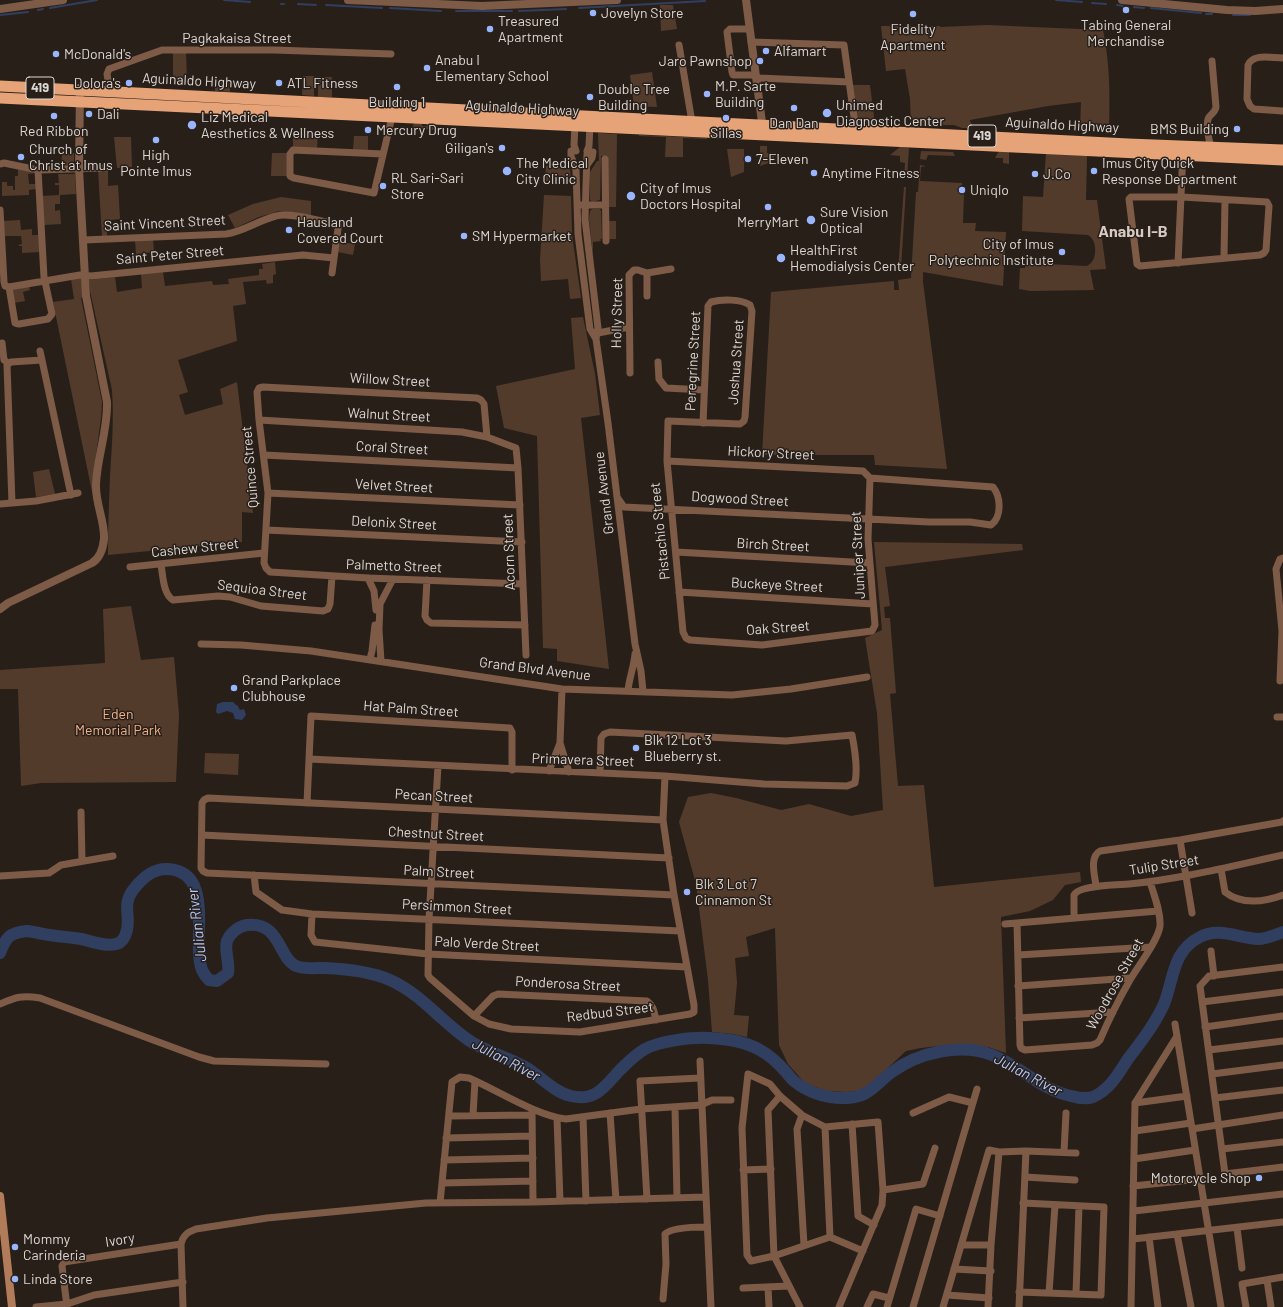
<!DOCTYPE html>
<style>
body{margin:0}
canvas{display:block;background:#281f19}
</style>
<canvas width="1283" height="1307"></canvas>
<script>
const g = document.querySelector('canvas').getContext('2d');
g.lineJoin = 'round';
function fill(path, color) { g.fillStyle = color; g.fill(path, 'evenodd'); }
function stroke(path, color, width, dash) { g.strokeStyle = color; g.lineWidth = width; g.lineCap = dash ? 'butt' : 'round'; g.setLineDash(dash || []); g.stroke(path); }
function drawText(font, color, halo, rows, align = 'center') {
  g.font = font + ' Barlow,sans-serif'; g.lineWidth = 3; g.setLineDash([]); g.textBaseline = 'middle'; g.strokeStyle = halo; g.fillStyle = color; for (const [text, x, y, turn = 0] of rows) {
    g.save(); g.translate(x, y); g.rotate((+turn || 0) * Math.PI / 180); g.textAlign = isNaN(turn) ? turn : align; if (halo) g.strokeText(text, 0, 0); g.fillText(text, 0, 0); g.restore();
  }
}
fill(new Path2D(`
 M660,5H673L677,29L661,31Z
 M987,25L1103,30C1110,63 1110,97 1109,130L1080,129L1081,102L1048,106L970,120L972,128H962L954,125H939L933,126L911,125L910,99L905,69L886,71L881,26H940V27Z
 M173,52H186L187,81H173Z
 M652,72L657,107L634,106L630,75Z
 M303,76H314V96L302,95Z
 M318,77H332V97H318Z
 M215,79H230V92L215,91Z
 M852,85H870L875,124L857,123Z
 M414,123H422V126H427V124H436V130L412,128Z
 M293,132L318,134L317,148H293Z
 M598,133L617,134L616,207H608V156H601L600,200L592,202L590,200V172L597,161H599Z
 M639,135L707,138V139L683,138V157H665L666,137L639,136Z
 M354,136H368V151L353,150Z
 M114,137H131L132,167L117,168Z
 M760,146H767V153H774V161L760,166Z
 M900,147L909,148L907,178L904,177L905,163L900,162V156L890,155Z
 M727,149H744V172L731,177Z
 M921,151L953,152L955,156L928,155L926,160L920,159Z
 M999,151L1009,152V164L1003,163V158H995Z
 M74,153V167L61,168L62,155Z
 M272,153H287V176H271Z
 M1046,153L1087,156L1086,200H1097L1106,269L1090,270L1094,290L1030,291L1019,289L1020,268H1025L1026,263L1086,266C1098,263 1098,240 1088,235L1022,231L1023,196L1043,197Z
 M920,165L926,166L921,167L920,181L962,183V186H959V193L964,194L963,223H976L975,231L1006,232L1003,286L923,272V282L947,469L875,465L874,455H762L771,292L894,281V290H899L898,280L911,278L916,192H918Z
 M546,166L570,167L571,181H545Z
 M18,169L35,173L28,174L29,184H36V189L29,190V195L2,196V182H7V186H13V190H15V176H18Z
 M98,170H108V186L118,185L120,219L111,220V230H107V236H102Z
 M58,174H75L76,194L60,195V204H55V211L60,210L61,224L44,225L42,196L59,195V185H55V183H59Z
 M904,187H906L901,269L898,271Z
 M544,195L571,196L572,235L581,298L570,299L568,279L541,281L540,260Z
 M281,197L311,201V216L279,211L259,217L235,228L228,215L253,204Z
 M592,209H600L601,211L602,238L600,240L601,241L593,242V256L589,219L590,211Z
 M20,220L21,230L32,229V235H39L40,252L22,253V246H19L18,245L22,244L21,236H4L3,221Z
 M607,221H616V239H609Z
 M153,239L154,252L136,254L135,240Z
 M340,242L355,244L353,255L338,252Z
 M275,262L276,274L273,275V283L267,284L266,280L243,282L246,304L233,306L237,341L178,360L188,392L179,395L185,415L223,404L220,389L237,382L253,513L242,512V542L108,555C108,529 109,502 110,476C112,447 114,419 112,390L90,291L89,280L115,277L117,292L142,288L141,274L163,272L165,286L212,281L213,285L229,284L228,279L259,275V269H263L262,264Z
 M81,278L83,297L81,298L102,402L101,418L92,484L96,511L53,302L74,299L71,279Z
 M29,285L30,290L23,292L25,301L14,303L12,292L14,288Z
 M583,317L595,374L600,415L581,418L609,669L557,661V649L543,648L537,436L504,428L496,386L575,369L571,318Z
 M49,469L55,494L36,497L33,472Z
 M874,542L1022,544L1023,550L885,567L890,606L884,607L885,618H890L896,693L890,694L898,786L924,785L934,887L1080,872L1081,882L1065,885L1053,900L1030,911L1001,917L1006,1053L988,1047L954,1044L921,1048L906,1051L863,1091L846,1092L826,1091L805,1083L788,1064L779,1045L775,928L746,937L749,956L735,958L737,983L734,1015L749,1016L747,1037L733,1034L712,1032L708,980L696,884L679,822L688,797L711,793L736,798L781,810L809,804L851,816L883,810L877,713L865,638L882,630Z
 M131,606L141,660L174,657L179,715L176,782L41,783L21,786L18,689H0V670L105,663L103,609Z
 M205,753L239,754L238,775L204,773Z`), '#533b2c');
fill(new Path2D(`
 M223,702H233L236,705H237L240,710L244,709L246,715L242,720L235,719L233,713L227,711L218,714L216,712L217,704Z`), '#303e5f');
stroke(new Path2D(`
 M224,0L250,2
 M1056,0L1082,2
 M1092,3L1106,4
 M281,4H284
 M298,4L316,5
 M326,5L382,8
 M1117,5L1123,6
 M1134,7L1144,8
 M50,8L97,0
 M390,8L441,11
 M579,8L705,1
 M1151,8L1201,13
 M38,10L43,9
 M456,11H512
 M519,11L566,9
 M1206,14H1212
 M0,15L28,12
 M1233,15H1250`), '#303e5f', 2);
stroke(new Path2D(`
 M0,953C6,937 9,933 27,931C35,932 42,934 50,935C60,937 70,937 81,939C91,941 105,947 116,944C121,943 125,938 126,933C132,918 121,906 133,890C142,878 153,868 168,869C216,872 191,941 202,970C204,974 206,977 209,980L217,981L228,973C230,962 224,951 227,941C230,933 239,926 247,925C282,921 278,962 299,967C307,969 317,968 325,968C346,969 370,971 390,980C422,994 444,1025 473,1043C490,1053 510,1058 527,1068C541,1077 554,1092 571,1096C596,1102 605,1086 620,1070C627,1063 636,1054 645,1049C660,1041 692,1037 709,1038C727,1039 744,1041 760,1050C769,1055 778,1063 785,1071C788,1074 790,1078 794,1081C807,1092 825,1098 842,1098C869,1099 874,1085 892,1072C919,1052 961,1043 992,1055C1019,1065 1039,1088 1067,1095C1076,1097 1084,1100 1093,1097C1097,1095 1101,1093 1104,1090C1114,1083 1121,1069 1128,1059C1141,1042 1155,1024 1164,1004C1174,979 1172,951 1200,937C1219,927 1238,938 1258,939C1266,939 1275,935 1283,932`), '#303e5f', 12);
stroke(new Path2D(`
 M749,29H730L727,32L732,72L733,75H752L759,78L849,82
 M751,42L844,45L855,124L857,130
 M679,45L692,122
 M1283,58C1272,58 1253,53 1248,65L1247,99L1250,106L1254,109L1283,111
 M110,92L107,74L109,69L162,50H274L391,54
 M575,125L574,145L576,151
 M1211,147C1209,141 1205,123 1209,117C1212,113 1215,113 1216,107L1212,61
 M571,151V156L576,170L578,234L590,329L596,339
 M587,151L589,146L590,124
 M383,154L293,150L290,154V176L294,178L374,193L391,121L392,117
 M587,154L585,219L598,328L596,339L608,423L635,644L641,671L643,691
 M605,159L606,241
 M0,164L4,163L38,170L106,168
 M587,165L592,158L593,152
 M1131,197H1182L1267,202L1269,206L1266,250L1264,253L1260,255L1140,266L1137,264L1129,199Z
 M580,205H604
 M0,210L4,282L5,286L9,287L15,323L19,324L48,319L52,314L44,277L38,170
 M84,240L226,234C243,232 259,220 276,216C290,212 320,221 335,224L338,226V229L332,273
 M1224,258L1225,200
 M1178,263L1183,151
 M9,287L80,275L91,276L303,255L334,258
 M647,296V273
 M598,333L629,327
 M2,343L4,360L8,363
 M40,351L71,495
 M658,362L659,379L666,388L704,390
 M630,373L629,275L634,270H638L647,273L671,269
 M259,420L462,432L487,437L516,448L518,468L526,655
 M703,423L708,306L711,302C722,299 741,299 750,305L752,311L745,417L744,421L740,424L668,421L667,461L683,632L686,638L690,640L762,645L872,631L875,625L868,539L870,478
 M487,437L484,404L481,400L477,398L263,387L259,388L257,392L259,420L268,493L264,563L266,568L270,572L368,578L523,584
 M264,455L518,468
 M667,461L863,471L870,478
 M268,493L520,505
 M617,497L624,507L929,522H970L991,525C1002,517 1001,497 993,487L870,478
 M12,503L7,365L11,362L42,360
 M0,504L36,501L78,493
 M266,530L522,542
 M676,552L869,563
 M161,565C163,575 163,594 173,600L218,596L230,597L261,606L323,611L328,609L330,604L332,576
 M130,567L264,553
 M368,578L374,591L376,610
 M427,580L425,616L427,620L431,623L525,625
 M679,592L873,604
 M201,644L241,645L311,651L562,689L732,695L791,689L867,677
 M370,659L372,651L375,625
 M381,661L379,630L380,604L393,579
 M1280,681L1282,631L1276,569L1280,559L1283,558
 M628,691C629,678 634,667 635,654
 M1277,717H1283
 M560,743L569,772
 M309,759L665,776L764,784L847,786L855,783C858,768 855,750 852,735L786,741L610,732L604,734L601,738L600,773
 M438,766L429,919L428,975L430,978L474,1016L489,1024L511,1029L580,1032L690,1014L694,1012V1005L674,895L663,820L665,776
 M549,771L560,743L562,689
 M307,803L311,716L510,728L512,732V770
 M81,812L82,861
 M663,820L208,798L204,800L202,803L201,868L203,871L207,873L674,895
 M202,835L669,858
 M1180,840L1192,913
 M1221,869L1225,892C1241,905 1265,902 1283,895
 M254,875L256,892L282,910L312,914L680,931
 M0,876L49,873L61,865L113,856
 M1096,886C1095,876 1089,857 1100,851L1180,840L1282,822L1283,821
 M312,914L311,935L315,942L428,954L687,967
 M1074,918V895C1079,885 1117,885 1129,884C1181,879 1232,866 1283,855
 M1017,923L1020,1045L1021,1048L1025,1050L1092,1045L1097,1043L1100,1040C1109,1019 1119,999 1130,980C1138,966 1158,941 1160,926C1161,912 1154,895 1150,882
 M1005,924L1158,911
 M1211,951L1214,976
 M1018,955L1151,947
 M1283,967L1209,976L1200,986L1225,1174L1283,1167
 M1018,986L1131,978
 M1202,1002L1283,992
 M0,1004C16,997 22,995 40,998L199,1057L214,1061L326,1064
 M474,1016L493,996L498,994L647,1001C654,1006 654,1012 656,1020
 M1019,1018L1113,1012
 M1175,1024L1221,1307
 M1205,1027L1283,1016
 M1209,1050L1283,1041
 M700,1061L711,1307
 M1212,1074L1283,1065
 M780,1096L768,1110L774,1256L800,1307
 M1215,1098L1283,1090
 M1135,1103L1187,1096
 M675,1107L677,1198
 M532,1109L533,1202
 M610,1113L616,1200
 M913,1113L949,1097L973,1103
 M473,1115L475,1081
 M802,1115L797,1129L804,1245
 M449,1116L532,1115
 M583,1117L586,1201
 M557,1118L560,1201
 M852,1124L858,1216L874,1225
 M825,1127L830,1237L774,1256L751,1261L747,1255L742,1128L748,1074L770,1084L780,1096L802,1115L825,1127L878,1122L883,1190L882,1205L839,1307
 M1192,1129L1283,1115
 M1135,1131L1191,1123
 M446,1138L532,1136
 M1222,1149L1283,1142
 M999,1152L1026,1151
 M1064,1152L1066,1113
 M1134,1159L1195,1150
 M444,1160L533,1158
 M743,1170L771,1169
 M1025,1177L1075,1180
 M442,1183L533,1181
 M1133,1186L1200,1179
 M883,1190L923,1184L935,1148
 M647,1199L640,1081L700,1078
 M440,1203L452,1082L460,1077L469,1078C497,1090 537,1116 566,1119L641,1109L701,1105L712,1100H731
 M1134,1211L1283,1194
 M1237,1228L1242,1268
 M1177,1234L1191,1307
 M830,1237L863,1251
 M1149,1237L1158,1307
 M1133,1239L1283,1222
 M961,1245H991
 M954,1269L991,1271
 M1267,1280L1271,1307
 M768,1287L769,1307
 M743,1288L789,1286
 M1019,1292L1101,1295L1104,1207L1023,1203
 M1049,1293L1055,1205
 M1076,1294L1079,1206
 M947,1295L989,1298
 M663,1299L666,1264L665,1234C672,1227 697,1227 707,1227
 M36,1307L67,1304L94,1295L183,1282
 M67,1307L62,1266L64,1262L181,1244
 M183,1307L181,1244C183,1235 188,1232 196,1229L267,1218L426,1203L533,1202L706,1197
 M867,1307L873,1294L889,1298
 M887,1307L916,1209L940,1216
 M913,1307L977,1089
 M943,1307L989,1150L999,1152L991,1245L988,1307
 M1019,1307L1026,1151L1076,1153
 M1131,1307L1135,1103L1177,1036
 M1246,1307L1242,1284L1283,1277`), '#7d5b47', 7);
stroke(new Path2D(`
 M348,0L482,6L617,0
 M746,0L763,130
 M1122,0L1227,10L1255,11L1283,9
 M0,9L63,0
 M0,609L8,603L92,563C100,558 103,549 104,539C105,521 95,503 96,484C97,457 108,430 107,402L86,296L79,169L80,90`), '#7d5b47', 8);
stroke(new Path2D(`
 M0,1196L12,1307`), '#b27c5b', 8);
stroke(new Path2D(`
 M0,86L1128,144L1283,150
 M0,98L1283,160`), '#e7a378', 11);
for (const [x, y, r, color] of [
 [1126,10,4,"#98b5fd"],
 [593,13,4,"#98b5fd"],
 [913,14,4,"#98b5fd"],
 [490,29,4,"#98b5fd"],
 [766,51,4,"#98b5fd"],
 [56,54,4,"#98b5fd"],
 [760,61,4,"#98b5fd"],
 [427,68,4,"#98b5fd"],
 [129,83,4,"#98b5fd"],
 [279,83,4,"#98b5fd"],
 [397,87,4,"#98b5fd"],
 [707,94,4,"#98b5fd"],
 [590,97,4,"#98b5fd"],
 [794,108,4,"#98b5fd"],
 [827,113,5,"#98b5fd"],
 [89,114,4,"#98b5fd"],
 [54,116,4,"#98b5fd"],
 [726,118,4,"#98b5fd"],
 [192,125,5,"#98b5fd"],
 [1237,129,4,"#98b5fd"],
 [368,130,4,"#98b5fd"],
 [156,140,4,"#98b5fd"],
 [502,148,4,"#98b5fd"],
 [21,157,4,"#98b5fd"],
 [748,159,4,"#98b5fd"],
 [507,171,5,"#98b5fd"],
 [1094,171,4,"#98b5fd"],
 [814,173,4,"#98b5fd"],
 [1035,174,4,"#98b5fd"],
 [383,186,4,"#98b5fd"],
 [962,190,4,"#98b5fd"],
 [631,196,5,"#98b5fd"],
 [768,207,4,"#98b5fd"],
 [811,220,5,"#98b5fd"],
 [289,230,4,"#98b5fd"],
 [464,236,4,"#98b5fd"],
 [1062,252,4,"#98b5fd"],
 [781,258,5,"#98b5fd"],
 [234,688,4,"#98b5fd"],
 [636,748,4,"#98b5fd"],
 [687,892,4,"#98b5fd"],
 [1259,1178,4,"#98b5fd"],
 [15,1247,4,"#98b5fd"],
 [15,1279,4,"#98b5fd"]
]) { const dot = new Path2D(); dot.arc(x, y, r, 0, 2 * Math.PI); g.fillStyle = color; g.fill(dot); stroke(dot, '#281f19', 1.5); }
for (const [x, y, w] of [
 [40,88,28],
 [982,136,28]
]) { const box = new Path2D(); box.roundRect(x - w / 2, y - 11, w, 22, 3); g.fillStyle = '#281f19'; g.fill(box); stroke(box, '#ddd7d3', 1); }
drawText('bold 13px', '#ddd7d3', null, [
 ["419",40,88],
 ["419",982,136]
]);
drawText('14px', '#ddd7d3', '#281f19', [
 ["Jovelyn Store",601,13],
 ["Treasured",498,21],
 ["Apartment",498,37],
 ["Tabing General",1126,25,"center"],
 ["Merchandise",1126,41,"center"],
 ["Fidelity",913,29,"center"],
 ["Apartment",913,45,"center"],
 ["Alfamart",774,51],
 ["McDonald's",64,54],
 ["Anabu I",435,60],
 ["Elementary School",435,76],
 ["Jaro Pawnshop",752,61,"right"],
 ["Dolora's",121,83,"right"],
 ["ATL Fitness",287,83],
 ["M.P. Sarte",715,86],
 ["Building",715,102],
 ["Double Tree",598,89],
 ["Building",598,105],
 ["Building 1",397,102,"center"],
 ["Unimed",836,105],
 ["Diagnostic Center",836,121],
 ["Dali",97,114],
 ["Liz Medical",201,117],
 ["Aesthetics & Wellness",201,133],
 ["Dan Dan",794,123,"center"],
 ["BMS Building",1229,129,"right"],
 ["Mercury Drug",376,130],
 ["Red Ribbon",54,131,"center"],
 ["Sillas",726,133,"center"],
 ["Giligan's",494,148,"right"],
 ["Church of",29,149],
 ["Christ at Imus",29,165],
 ["High",156,155,"center"],
 ["Pointe Imus",156,171,"center"],
 ["7-Eleven",756,159],
 ["The Medical",516,163],
 ["City Clinic",516,179],
 ["Imus City Quick",1102,163],
 ["Response Department",1102,179],
 ["Anytime Fitness",822,173],
 ["J.Co",1043,174],
 ["RL Sari-Sari",391,178],
 ["Store",391,194],
 ["City of Imus",640,188],
 ["Doctors Hospital",640,204],
 ["Uniqlo",970,190],
 ["Sure Vision",820,212],
 ["Optical",820,228],
 ["Hausland",297,222],
 ["Covered Court",297,238],
 ["MerryMart",768,222,"center"],
 ["SM Hypermarket",472,236],
 ["City of Imus",1054,244,"right"],
 ["Polytechnic Institute",1054,260,"right"],
 ["HealthFirst",790,250],
 ["Hemodialysis Center",790,266],
 ["Grand Parkplace",242,680],
 ["Clubhouse",242,696],
 ["Blk 12 Lot 3",644,740],
 ["Blueberry st.",644,756],
 ["Blk 3 Lot 7",695,884],
 ["Cinnamon St",695,900],
 ["Motorcycle Shop",1251,1178,"right"],
 ["Mommy",23,1239],
 ["Carinderia",23,1255],
 ["Linda Store",23,1279]
], 'left');
drawText('14px', '#ddd7d3', '#281f19', [
 ["Pagkakaisa Street",237,38],
 ["Aguinaldo Highway",199,81,3],
 ["Aguinaldo Highway",522,108,3],
 ["Aguinaldo Highway",1062,125,3],
 ["Saint Vincent Street",165,223,-3],
 ["Saint Peter Street",170,255,-5],
 ["Holly Street",617,313,-89],
 ["Peregrine Street",693,361,-87],
 ["Joshua Street",736,362,-86],
 ["Willow Street",390,380,3],
 ["Walnut Street",389,415,3],
 ["Coral Street",392,448,3],
 ["Hickory Street",771,453,3],
 ["Quince Street",250,467,-95],
 ["Velvet Street",394,486,3],
 ["Grand Avenue",604,493,-97],
 ["Dogwood Street",740,499,3],
 ["Delonix Street",394,523,3],
 ["Pistachio Street",660,531,-96],
 ["Birch Street",773,545,3],
 ["Cashew Street",195,548,-6],
 ["Acorn Street",509,552,-92],
 ["Juniper Street",858,555,-93],
 ["Palmetto Street",394,566,2],
 ["Buckeye Street",777,585,3],
 ["Sequioa Street",262,590,7],
 ["Oak Street",778,628,-4],
 ["Grand Blvd Avenue",535,669,7],
 ["Hat Palm Street",411,709,4],
 ["Primavera Street",583,760,2],
 ["Pecan Street",434,796,3],
 ["Chestnut Street",436,834,3],
 ["Tulip Street",1164,865,-9],
 ["Palm Street",439,872,3],
 ["Persimmon Street",457,907,3],
 ["Palo Verde Street",487,944,3],
 ["Ponderosa Street",568,984,3],
 ["Woodrose Street",1115,984,-61],
 ["Redbud Street",610,1012,-7],
 ["Ivory",120,1240,-9]
]);
drawText('14px', '#f1b28b', '#281f19', [
 ["Eden",118,714],
 ["Memorial Park",118,730]
]);
drawText('italic 15px', '#b3c8f9', '#281f19', [
 ["Julian River",197,925,-97],
 ["Julian River",506,1060,28],
 ["Julian River",1028,1075,28]
]);
drawText('bold 16px', '#d7cac3', '#281f19', [
 ["Anabu I-B",1133,232]
]);
</script>
